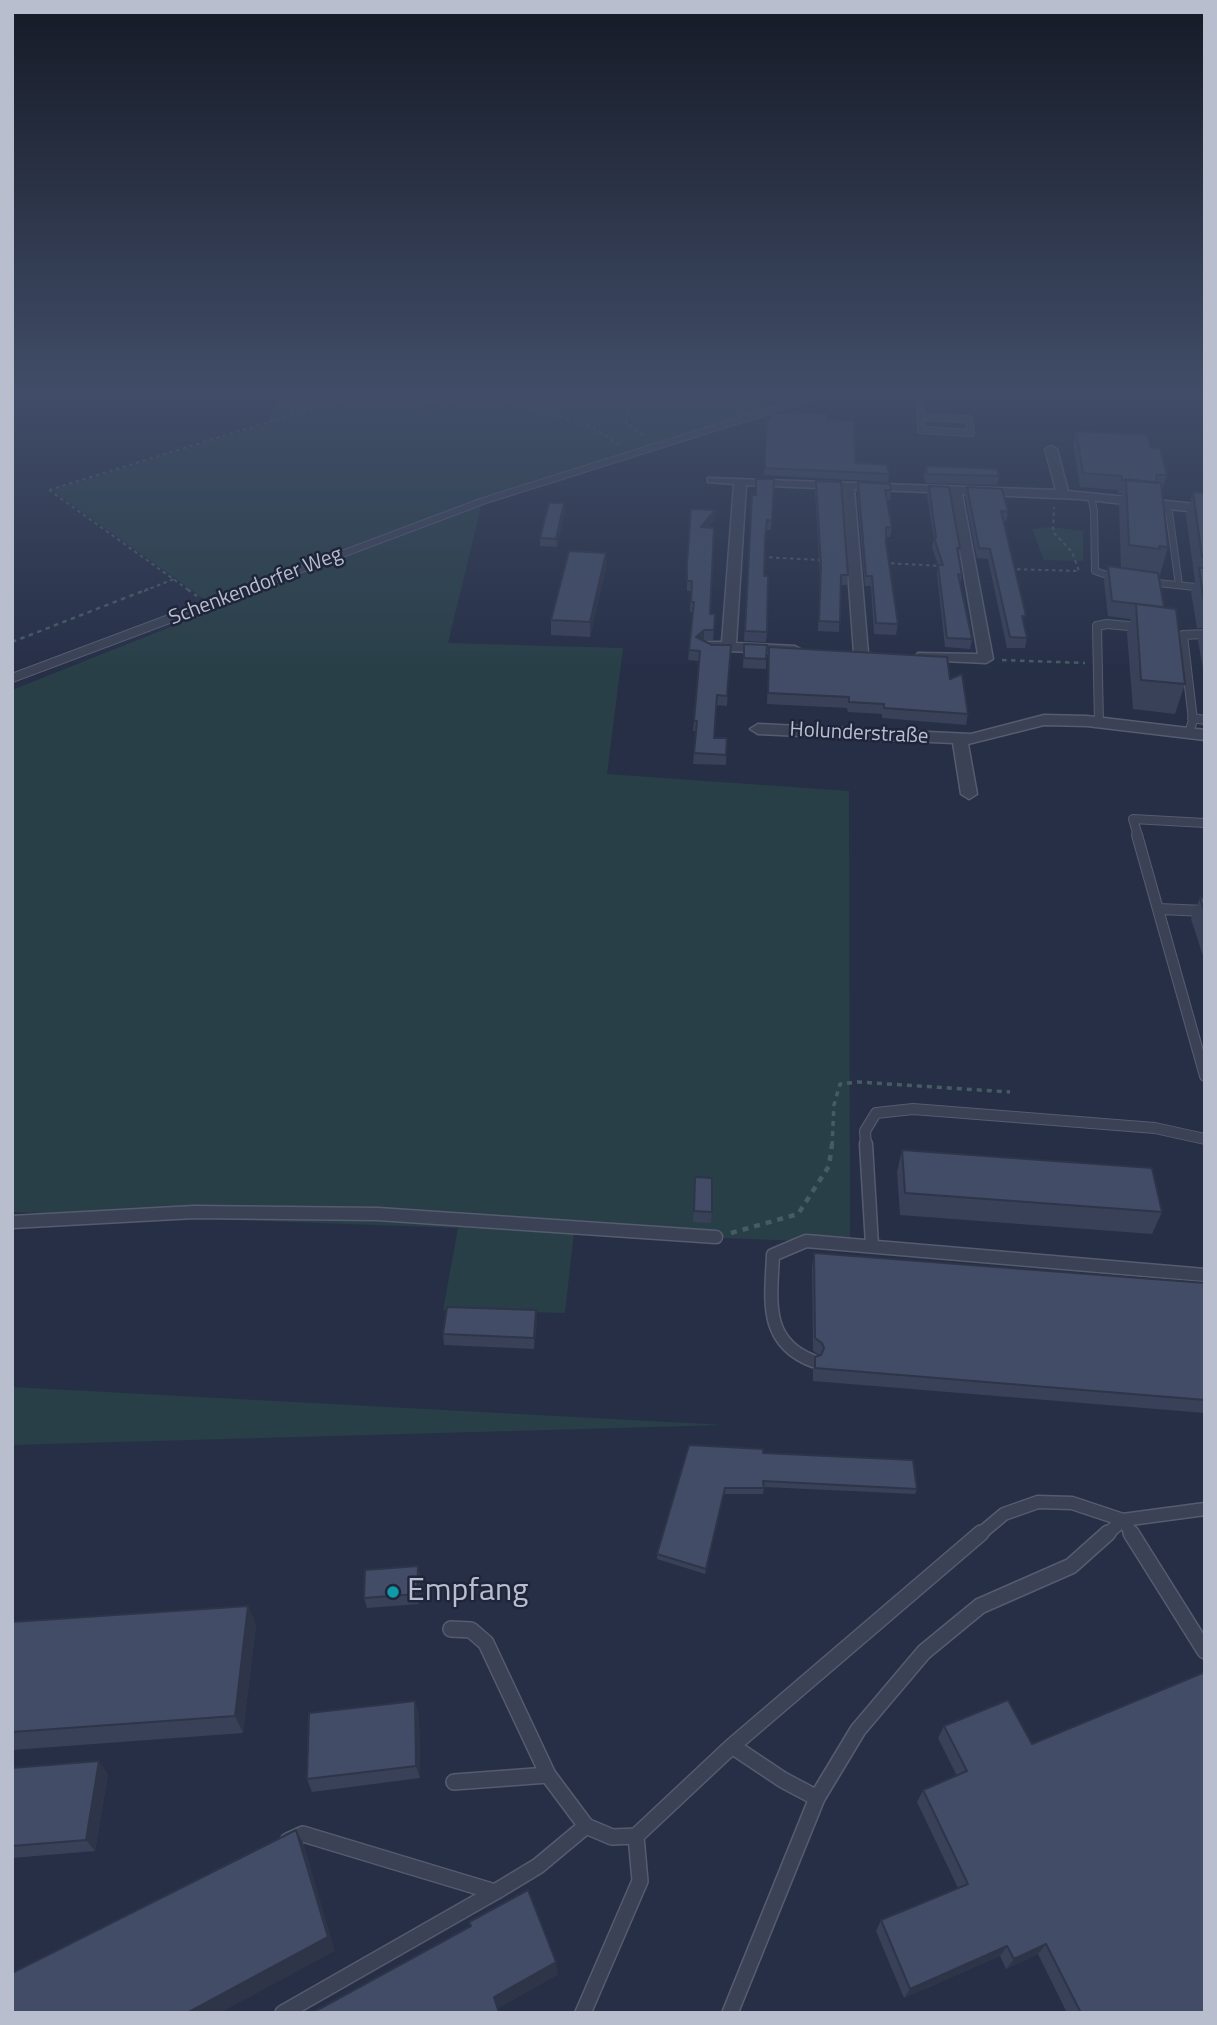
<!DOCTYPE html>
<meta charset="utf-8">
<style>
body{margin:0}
#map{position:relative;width:1217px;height:2025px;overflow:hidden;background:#262f46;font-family:"Titillium Web",sans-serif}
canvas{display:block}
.frame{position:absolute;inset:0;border:14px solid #b9becf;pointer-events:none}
</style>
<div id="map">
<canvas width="1217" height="2025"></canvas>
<div class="frame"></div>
</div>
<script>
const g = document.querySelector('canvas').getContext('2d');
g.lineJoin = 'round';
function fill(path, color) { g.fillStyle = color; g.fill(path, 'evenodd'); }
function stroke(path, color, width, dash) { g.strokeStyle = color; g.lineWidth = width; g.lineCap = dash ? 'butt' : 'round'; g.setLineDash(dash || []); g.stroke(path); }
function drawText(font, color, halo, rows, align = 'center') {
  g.font = font + ' "Titillium Web",sans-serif'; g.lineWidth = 5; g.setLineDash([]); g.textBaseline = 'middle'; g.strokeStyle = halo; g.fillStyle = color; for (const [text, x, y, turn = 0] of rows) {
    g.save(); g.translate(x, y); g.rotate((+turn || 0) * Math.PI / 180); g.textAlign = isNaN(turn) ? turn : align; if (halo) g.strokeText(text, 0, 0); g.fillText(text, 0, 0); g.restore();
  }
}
fill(new Path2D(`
 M282,395H759L762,409L483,497L216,603L208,598L204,599L52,490L266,424Z
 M482,503L448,643L623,648L607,774L849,791L850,1243L574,1232L565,1313L443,1310L458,1228L12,1212V690Z
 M1050,527L1083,531V561L1044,560L1032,529Z
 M12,1387L726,1425L12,1445Z`), '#283f47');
const serviceFar4 = new Path2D(`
 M920,395L921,430L971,433L969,419L921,417
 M1091,496L1094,511L1095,571L1116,578
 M1159,504L1169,512L1179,585
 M1148,582L1205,588
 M244,591L483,501L819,395`);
const serviceFar3 = new Path2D(`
 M12,678L249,589
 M1192,718L1205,720
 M1099,723L1097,626L1107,624L1140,627
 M1189,733L1193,720L1183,635L1205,634
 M1138,836L1133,819L1205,823`);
const serviceFar2 = new Path2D(`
 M1137,835L1205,1076
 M1159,909L1205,911
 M866,1146L865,1131L876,1113L913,1109L1155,1128L1205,1139`);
const serviceFar1 = new Path2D(`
 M866,1144L872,1245
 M12,1222L194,1212L378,1214L716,1237
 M813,1361C763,1342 771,1300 773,1255L806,1241L1205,1275
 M979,1535L1004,1514L1038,1502L1072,1503L1123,1520L1205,1509
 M1106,1535L1123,1520L1133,1535`);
const service = new Path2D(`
 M1131,1533L1205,1651
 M451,1629L471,1630L486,1643L548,1775L586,1826L612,1837L636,1836L732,1746L981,1533
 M732,1746L783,1780L817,1798
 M454,1782L548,1775
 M288,1841L303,1834L495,1892L538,1866L586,1826
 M283,2013L495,1892
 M583,2013L640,1881L636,1836
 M730,2013L817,1798L858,1730L924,1652L980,1606L1071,1566L1108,1533`);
const minor = new Path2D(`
 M1051,446L1057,449L1068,491L1205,505V513L1079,499L962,494L993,659L986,663L923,660L916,656L918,653L978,654L950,493L854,489L868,653L861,657L854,653L842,489L746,485L736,643L795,646L802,650L795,654L706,650L699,646L706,642H722L734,484L708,482V478L1056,490L1045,449Z
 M1044,715L1087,716L1205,730V740L1087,726L1044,725L968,744L977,794L969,799L961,794L953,743L758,734L750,729L758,724L971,734Z`);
stroke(serviceFar4, '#565c70', 8);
stroke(serviceFar3, '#565c70', 10);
stroke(serviceFar2, '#565c70', 12);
stroke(serviceFar1, '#565c70', 15);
stroke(service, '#565c70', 18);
stroke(minor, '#565c70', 3);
stroke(new Path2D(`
 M374,395L439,402L495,397L593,428L620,445
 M636,395L629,402L626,423L646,437
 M49,490L355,395
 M49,490L190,591
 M762,557L821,560
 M884,563L943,566
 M1010,569L1079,571L1072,552L1053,532L1054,507
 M144,591L174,579`), '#465c63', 2, [3.5, 3.5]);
stroke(new Path2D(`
 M187,589L197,596
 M12,642L148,589
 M1002,660L1085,663`), '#465c63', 2.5, [4.5, 4.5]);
stroke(new Path2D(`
 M832,1146L834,1105L840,1084L858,1082L1010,1092`), '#465c63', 3.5, [5, 5]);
stroke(new Path2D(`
 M731,1233L798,1214L829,1166L832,1144`), '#465c63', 4.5, [6, 6]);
stroke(serviceFar4, '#3b4255', 6);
stroke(serviceFar3, '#3b4255', 8);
stroke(serviceFar2, '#3b4255', 10);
stroke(serviceFar1, '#3b4255', 12);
stroke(service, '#3b4255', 15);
fill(minor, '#3b4255');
fill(new Path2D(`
 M770,413L811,414L827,420L855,463L889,474L888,482L764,475L767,421H770Z
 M1076,431L1151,448L1167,475L1162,489L1168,547L1160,575H1158L1164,607L1185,684L1175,714L1133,709L1127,633L1131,619L1108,616L1104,581L1108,566L1121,568L1119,506L1122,494L1118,493V490L1080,487L1073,444Z
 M926,466L999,476L997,485L925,483L924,476Z
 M774,479L771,530H767L765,544L764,576L767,632L766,642L744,641L752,495H755Z
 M816,481L848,575L847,585H840L839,632L818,631L820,576L815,491Z
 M858,482L891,490L890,500H886L892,528L890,537H886V543L898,624L896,635L874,634L871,586H865L857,492Z
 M929,486L960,548L959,556L962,575L960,584L972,639L970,649L945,647L937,574L938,565L932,547L934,539L927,495Z
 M967,487L1008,512L1006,521H1003L1027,638L1025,648H1007L988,559L977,558L965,497Z
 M1193,492L1205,493V679L1198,641L1203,628H1197L1191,592L1195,581L1186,516Z
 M715,510V520L708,528L710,614H715L713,640H703L712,645H731L727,706L716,705L714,738H727L726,765L693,764L696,731H693L694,721L699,661L688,660L693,612H690L691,591H687V563Z
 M565,511L557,547L540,546V538Z
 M606,553V567L590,637L551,635V620Z
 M744,644L766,659V669L743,668Z
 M769,647L950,679L968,714L966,725L882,718V714L848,712L847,708L767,704Z
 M1200,898H1205V962L1191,919Z
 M902,1150L1162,1212L1152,1234L900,1215L897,1172Z
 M695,1177L712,1212L711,1223L693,1222Z
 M814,1253L1205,1283V1413L813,1381V1370L815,1357L819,1355L813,1351L812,1267Z
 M536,1310L537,1321L534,1349L444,1345L443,1334Z
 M689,1445L763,1453L917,1489L915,1494L764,1487L763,1494H724L705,1574L657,1559V1554Z
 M418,1566L420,1575L419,1604L367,1608L364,1598Z
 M248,1606L256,1625L243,1733L12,1750V1622Z
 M419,1714L420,1778L312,1792L307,1779Z
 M944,1726L1032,1744L1205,2013H1067L1038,1954L1006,1969L1000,1956L904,1998L876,1931L881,1920L958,1888L917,1802L923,1790L957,1776L938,1738Z
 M12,1768L108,1774L95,1851L12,1858Z`), '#394159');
fill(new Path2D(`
 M564,503L565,511L557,547L556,539Z
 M715,510V520L700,537L701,527Z
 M606,553V567L590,637V622Z
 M704,630V640L696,647V637Z
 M536,1310L537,1321L534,1349V1338Z
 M418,1566L420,1575L419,1604L417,1594Z
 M248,1606L256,1625L243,1733L235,1716Z
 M415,1701L419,1714L420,1778L416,1766Z
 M99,1761L108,1774L95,1851L86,1840Z
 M296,1830L304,1845L335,1951L220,2013H187Z
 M1046,1944L1038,1954L1006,1969L1014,1959Z
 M1007,1946L1000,1956L904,1998L910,1989Z
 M556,1962L558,1975L497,2009L494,1997Z`), '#2e3548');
const building = new Path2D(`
 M811,412V414H827V420L854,421L855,463L887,465L889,474L765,468L767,421H770V413Z
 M1076,431L1147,435L1151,448L1160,449L1167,475H1156L1157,483L1122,480V476L1083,473Z
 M926,466L997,469L999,476L927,474Z
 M756,479H774L772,521L767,520L765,540L764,576H768L767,632L745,631L752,495H756Z
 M1126,479L1161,483L1168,547L1159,546L1160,549L1129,545Z
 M816,481L841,482L848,575H841L840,622L819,621L821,566Z
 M858,482L890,484L891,490H885L892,528L886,527V543L898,624L876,623L872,576H866Z
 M929,486L949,487L960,548H957L962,575L958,574L972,639L947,638L938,565H943L934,538H936Z
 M967,487L1002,489L1008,512L1001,511L1026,616H1022L1027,638L1010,637L990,549L979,548Z
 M1193,492L1205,493V557H1202Z
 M549,503H564L556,539L540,538Z
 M691,509L715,510L701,527L714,528L710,614H715L714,630H704L696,637L712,645H731L727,696L717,695L714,738H727L726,755L694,753L697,721H694L700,651L689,650L694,602H691L692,581H687V563Z
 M569,551L606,553L590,622L551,620Z
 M1108,566L1158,573L1164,607L1112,601Z
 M1199,568H1205V603H1204Z
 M1136,604L1176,609L1185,684L1141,680Z
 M744,644L767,645L766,659L744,658Z
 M769,647L947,657L950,679L962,674L968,714L884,708V704L849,702V697L768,693Z
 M1200,898H1205V914Z
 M902,1150L1152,1168L1162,1212L905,1193Z
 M695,1177L712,1178V1212L694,1211Z
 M814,1253L1205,1283V1400L815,1368V1357L821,1355L824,1348L822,1343L815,1338Z
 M447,1307L536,1310L534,1338L443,1334Z
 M689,1445L763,1449V1453L913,1460L917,1489L763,1481L764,1488H725L706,1569L657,1554Z
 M418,1566L417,1594L364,1598L365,1570Z
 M248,1606L235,1716L12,1732V1622Z
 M1205,1672V2013H1081L1046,1944L1014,1959L1007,1946L910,1989L881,1920L968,1884L923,1790L967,1771L944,1726L1008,1700L1032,1744Z
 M415,1701L416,1766L307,1779L309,1713Z
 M99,1761L86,1840L12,1846V1768Z
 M296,1830L328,1937L187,2013H12V1973Z
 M528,1890L556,1962L494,1997L499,2013H312L471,1926L469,1922Z`);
fill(building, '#424c67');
stroke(building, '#2e3548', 2);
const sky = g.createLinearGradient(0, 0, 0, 678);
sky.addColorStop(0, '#151a26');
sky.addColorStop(0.58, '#414d68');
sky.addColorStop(1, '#414d6800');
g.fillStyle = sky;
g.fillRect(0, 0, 1217, 678);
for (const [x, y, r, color] of [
 [393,1592,7,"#0f9aa8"]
]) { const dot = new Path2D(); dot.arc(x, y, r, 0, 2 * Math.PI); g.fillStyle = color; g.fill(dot); stroke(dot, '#1f263b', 2.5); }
drawText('21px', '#b9becf', '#1f263b', [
 ["Schenkendorfer Weg",256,587,-21],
 ["Holunderstraße",859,734,3]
]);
drawText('32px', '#b9becf', '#1f263b', [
 ["Empfang",407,1592]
], 'left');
</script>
